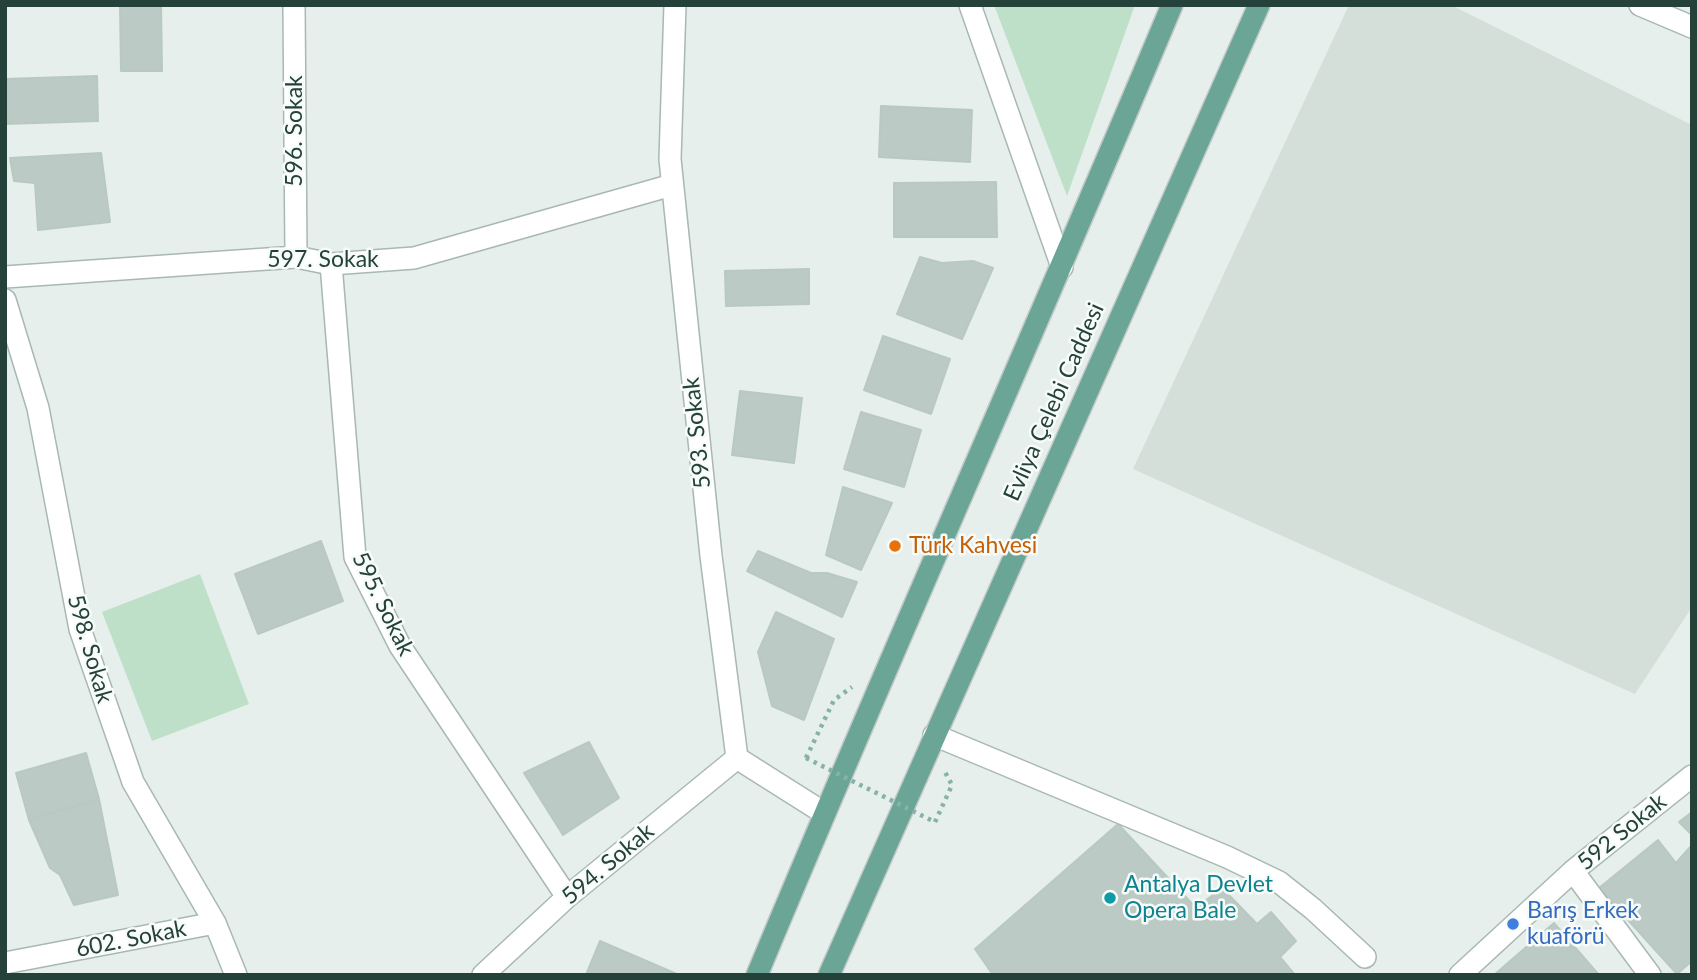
<!DOCTYPE html>
<meta charset="utf-8">
<style>
body{margin:0}
#map{position:relative;width:1697px;height:980px;overflow:hidden;background:#e6efeb;font-family:Lato,sans-serif}
canvas{display:block}
.frame{position:absolute;inset:0;border:7px solid #24423a;pointer-events:none}
</style>
<div id="map">
<canvas width="1697" height="980"></canvas>
<div class="frame"></div>
</div>
<script>
const g = document.querySelector('canvas').getContext('2d');
g.lineJoin = 'round';
function fill(path, color) { g.fillStyle = color; g.fill(path, 'evenodd'); }
function stroke(path, color, width, dash) { g.strokeStyle = color; g.lineWidth = width; g.lineCap = dash ? 'butt' : 'round'; g.setLineDash(dash || []); g.stroke(path); }
function drawText(font, color, halo, rows, align = 'center') {
  g.font = font + ' Lato,sans-serif'; g.lineWidth = 5; g.setLineDash([]); g.textBaseline = 'middle'; g.strokeStyle = halo; g.fillStyle = color; for (const [text, x, y, turn = 0] of rows) {
    g.save(); g.translate(x, y); g.rotate((+turn || 0) * Math.PI / 180); g.textAlign = isNaN(turn) ? turn : align; if (halo) g.strokeText(text, 0, 0); g.fillText(text, 0, 0); g.restore();
  }
}
fill(new Path2D(`
 M1349,5H1451L1692,125V607L1635,694L1133,469Z`), '#d4dfda');
fill(new Path2D(`
 M994,5H1135L1067,196Z
 M200,574L249,704L152,741L102,612Z`), '#bfe0c8');
const building = new Path2D(`
 M120,5H161L162,71H121Z
 M97,76L98,121L5,124V79Z
 M881,106L972,110L970,162L879,157Z
 M101,153L110,222L38,230L35,183L14,181L10,158Z
 M996,182L997,237H894V183Z
 M920,257L942,263L973,261L993,268L962,339L897,314Z
 M809,269V304L726,306L725,271Z
 M883,336L950,359L931,414L864,390Z
 M740,391L802,398L794,463L732,455Z
 M861,412L921,430L904,487L844,469Z
 M843,487L892,503L861,570L826,555Z
 M321,541L343,601L258,634L235,574Z
 M758,551L811,573H827L857,582L842,617L747,571Z
 M776,612L834,639L804,720L772,706L758,652Z
 M589,742L619,798L563,835L524,773Z
 M86,753L99,799L29,820L16,773Z
 M99,799L118,895L74,905L60,875L50,868L29,820Z
 M1692,812V835L1679,822Z
 M1118,824L1196,908L1222,888L1257,924L1271,912L1296,941L1280,957L1295,975H993L975,949Z
 M1658,840L1676,863L1692,845V961L1677,974L1599,888Z
 M1554,923L1599,975H1494Z
 M600,941L679,975H586Z`);
fill(building, '#bbcac4');
stroke(building, '#b8c9c2', 2);
const minor = new Path2D(`
 M294,5L296,257
 M675,5L670,159L711,556L737,758L824,813
 M970,5L1062,267
 M1640,5L1692,27
 M331,264L355,557L400,646L567,897
 M5,277L296,257L331,264L414,258L672,185
 M5,300L38,408L80,629L133,782L215,923L236,975
 M934,735L1227,857L1279,882L1313,909L1365,957
 M1573,871L1650,975
 M5,963L215,923
 M483,975L567,897L737,758
 M1460,975L1573,871L1692,776`);
const major = new Path2D(`
 M757,975C892,650 1036,330 1172,5
 M829,975L1259,5`);
stroke(minor, '#a8b8b2', 24);
stroke(major, '#c2cac8', 24);
stroke(new Path2D(`
 M806,758L834,700L852,687
 M935,822L952,785L945,772`), '#86b3a5', 4.5, [3.5, 5]);
stroke(minor, '#fff', 21);
stroke(major, '#6aa596', 21);
stroke(new Path2D(`
 M806,758L935,822`), '#86b3a5', 4.5, [3.5, 5]);
for (const [x, y, r, color] of [
 [895,546,7,"#e8710a"],
 [1110,898,7,"#0f9aa8"],
 [1513,924,7,"#3f7fe0"]
]) { const dot = new Path2D(); dot.arc(x, y, r, 0, 2 * Math.PI); g.fillStyle = color; g.fill(dot); stroke(dot, '#f7fbf9', 2.5); }
drawText('23px', '#24423a', '#f7fbf9', [
 ["596. Sokak",295,131,-90],
 ["597. Sokak",323,260],
 ["Evliya Çelebi Caddesi",1054,402,-66],
 ["593. Sokak",697,433,-96],
 ["595. Sokak",383,604,64],
 ["598. Sokak",90,649,74],
 ["592 Sokak",1622,832,-39],
 ["594. Sokak",608,864,-40],
 ["602. Sokak",131,939,-11]
]);
drawText('23px', '#c56008', '#f7fbf9', [
 ["Türk Kahvesi",909,546]
], 'left');
drawText('23px', '#0d838f', '#f7fbf9', [
 ["Antalya Devlet",1124,885],
 ["Opera Bale",1124,911]
], 'left');
drawText('23px', '#366cbe', '#f7fbf9', [
 ["Barış Erkek",1527,911],
 ["kuaförü",1527,937]
], 'left');
</script>
